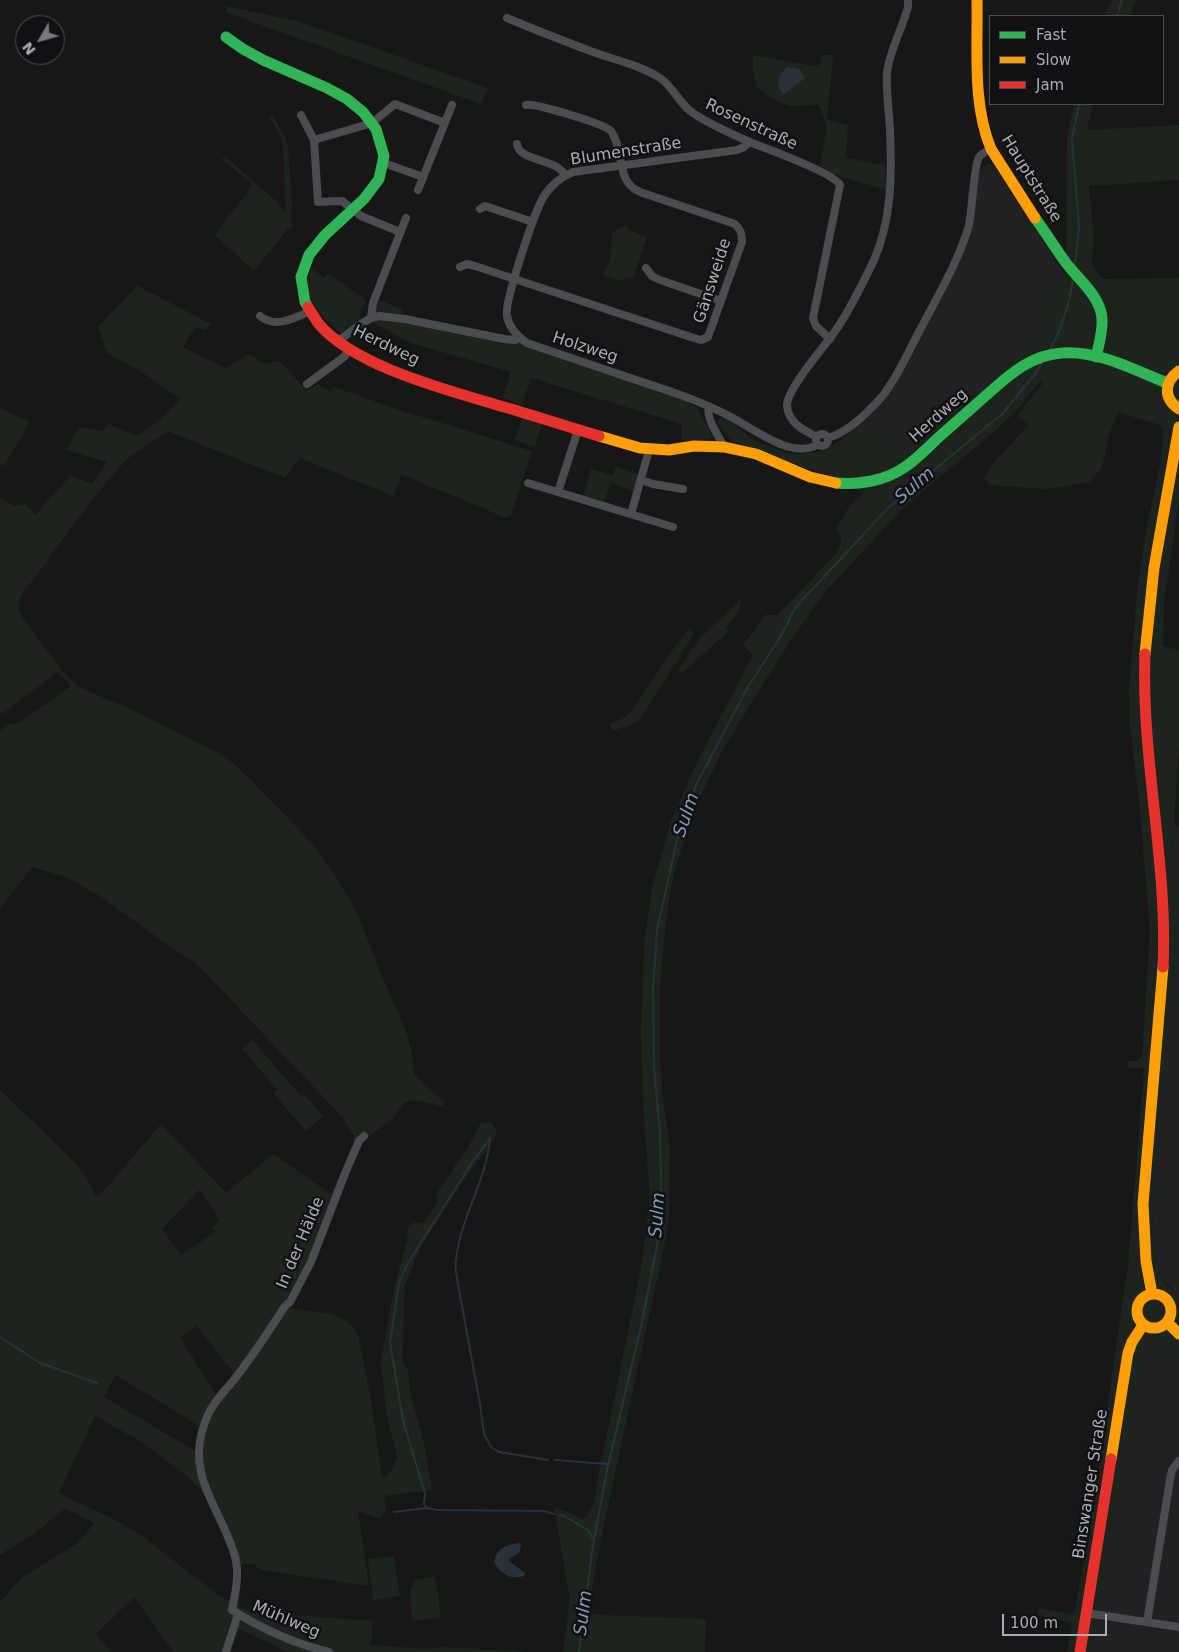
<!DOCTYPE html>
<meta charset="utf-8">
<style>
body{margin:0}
#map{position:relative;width:1179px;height:1652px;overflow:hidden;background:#171717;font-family:"DejaVu Sans",sans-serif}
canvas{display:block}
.legend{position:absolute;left:989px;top:15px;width:175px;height:90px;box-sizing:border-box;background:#111113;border:1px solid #4d4f55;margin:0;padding:6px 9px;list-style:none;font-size:15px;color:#a8adb8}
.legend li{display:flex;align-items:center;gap:10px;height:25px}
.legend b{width:25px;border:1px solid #4d4f55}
.north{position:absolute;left:15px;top:15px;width:50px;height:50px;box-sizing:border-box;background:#111113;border:1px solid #4d4f55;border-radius:50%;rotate:232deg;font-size:14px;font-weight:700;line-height:20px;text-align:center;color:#a8adb8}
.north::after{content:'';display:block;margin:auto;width:18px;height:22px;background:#757880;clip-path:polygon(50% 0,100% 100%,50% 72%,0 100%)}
.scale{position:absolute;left:1002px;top:1614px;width:105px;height:22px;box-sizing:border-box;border:2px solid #a8adb8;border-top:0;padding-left:6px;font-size:15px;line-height:18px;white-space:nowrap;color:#a8adb8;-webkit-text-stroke:4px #111113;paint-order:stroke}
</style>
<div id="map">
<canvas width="1179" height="1652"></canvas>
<ul class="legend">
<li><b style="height:6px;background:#30b455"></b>Fast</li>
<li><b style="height:6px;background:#ff9f0a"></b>Slow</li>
<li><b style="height:6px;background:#e5322d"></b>Jam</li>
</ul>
<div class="north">N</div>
<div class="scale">100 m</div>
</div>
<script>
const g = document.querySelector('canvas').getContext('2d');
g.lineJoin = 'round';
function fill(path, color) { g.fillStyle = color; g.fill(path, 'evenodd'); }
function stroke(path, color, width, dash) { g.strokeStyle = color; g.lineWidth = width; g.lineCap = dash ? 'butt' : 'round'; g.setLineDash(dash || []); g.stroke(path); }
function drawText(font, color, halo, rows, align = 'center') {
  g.font = font + ' "DejaVu Sans",sans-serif'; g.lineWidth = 5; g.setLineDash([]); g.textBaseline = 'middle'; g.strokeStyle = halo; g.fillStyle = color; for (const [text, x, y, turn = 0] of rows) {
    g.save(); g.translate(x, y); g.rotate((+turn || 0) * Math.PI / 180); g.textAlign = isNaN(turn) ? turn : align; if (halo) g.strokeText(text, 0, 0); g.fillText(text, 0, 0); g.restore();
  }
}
fill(new Path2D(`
 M988,164H992L996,169L1062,270L1043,327L1032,344L940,428L908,454L862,423L876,410L891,389L970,229L979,172L984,166Z
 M1177,835L1179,836V1297L1161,1277L1155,1252L1152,1225L1176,938V898L1171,838Z
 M1157,1344L1179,1354V1652H1091L1139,1367L1144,1350L1149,1345Z`), '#212123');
fill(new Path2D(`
 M1111,0H1136L1130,16H1105Z
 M227,6L300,22L488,88L481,104L225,12Z
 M753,55L819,67L822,55H833L827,120L848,125L846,158L885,165L886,190L824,171L820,166L827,127L819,105L789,106L772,99L756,87L753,70Z
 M1074,104H1093L1087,130L1179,125V180L1089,186L1094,237L1092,267L1104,279L1179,278V500L1164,603L1163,646L1179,650V747L1174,823L1179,826V836L1177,835L1171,838L1176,898V938L1152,1225C1154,1238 1156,1273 1165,1283C1169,1288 1175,1291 1179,1297V1354L1157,1344L1149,1345L1144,1350L1139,1367L1113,1529L1091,1652H1067L1072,1623L1037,1615L1039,1608L1074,1615L1090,1526L1128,1265L1144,1069L1127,1067L1128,1061H1137L1142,1056L1150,931L1140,809L1130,726L1129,686L1138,582L1147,526L1161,461L1163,438L1162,429L1160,425L1118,412L1109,435L1102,468L1089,482L1047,489L989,485L984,477L997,459L1029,425L1017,416L1043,383L1041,380L1015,412L994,432L904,507L826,591L795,634L765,681L722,751L699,800L683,843L674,873L667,913L660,985V1055L662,1091L670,1147L669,1216L665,1243L603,1529L593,1582L589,1613L603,1615L706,1619L705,1652H563L570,1599L554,1508L566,1511L583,1519L587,1517L594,1502L601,1462L641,1269L650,1199L643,1101L641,1032L644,944L652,888L671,821L696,764L753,655L743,645L765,615H777L836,554L842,540L836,528L849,507L864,493L859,477L839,478L821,473L762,453L748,446L731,441L717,422L719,418C733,419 741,430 751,438C759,443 767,446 776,449C813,462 834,448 862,423L908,454L940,428L1032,344L1043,327L1062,270L1066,274L1067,139Z
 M273,115L285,138L288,147L292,206L290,216L293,228L288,229L254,271L215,235L253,185L222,159L225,156L276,201L286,213L283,147L280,135L269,117Z
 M625,225L629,230L647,237L633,279L625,277L623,281L603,275L610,260L612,233Z
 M312,269L324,277L327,273L365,299L366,302L365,305L363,304L359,316L361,317L360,321L341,333C324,321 296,290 312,269Z
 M136,285L211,324L205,330L195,327L183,347L226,368L249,354L264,364L280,361L307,391L318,384L330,391L334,387L400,410L532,451L511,516L506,518L401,474L394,496L300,458L285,478L168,431L127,459L109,479L57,546L46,563L20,597L18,609L23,618L62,671L74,682L87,691L122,705L215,751L234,764L250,779L312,843L334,874L357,912L381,974L406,1031L412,1053L414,1074L445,1103L442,1106L413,1100L403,1104L393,1119L365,1139L356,1155L290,1308L331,1314L348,1322L358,1335L371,1400L382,1479L390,1473L397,1458L386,1412L381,1362L394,1289L407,1241L408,1226L413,1223H423L437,1204V1193L473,1139L480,1124L486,1122L493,1124L497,1132L494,1139L471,1170L421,1245L405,1286L402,1361L408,1369L410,1391L425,1447L432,1490L384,1496L386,1511L383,1513L381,1519L358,1511L369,1586L261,1570L253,1564L240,1565L239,1604L242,1608L254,1612L373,1621L371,1645L426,1649L441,1647L531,1652H289L241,1630L235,1633L230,1652H174L134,1597L96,1634L112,1652H0V1602L21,1578L76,1544L95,1523L65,1508L35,1533L0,1555V1090L75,1162L86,1176L96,1197L102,1193L161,1124L226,1193L273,1154L331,1194L354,1142V1136L343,1118L198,965L162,941L103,898L66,877L32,867L0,909V731L10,724H17L71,686L58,672L2,714L0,711V497L13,506L26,504L35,515L71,475L92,484L107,462L66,450L80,427L103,431L109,424L136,436L157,422L181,399L140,371L107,353L98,327L133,290ZM199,1190L217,1215L219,1221L212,1227L215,1232L181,1255L162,1229ZM197,1326L234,1373L217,1393H215L180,1337ZM116,1375L199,1426L197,1452L104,1397ZM95,1416L140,1441L187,1476L201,1490L225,1535L233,1561L234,1587L229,1600L225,1599L217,1594L142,1536L121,1523L59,1493Z
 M380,300L401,309L403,312L401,315L375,313L376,303Z
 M378,319L406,322L515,340L689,397L688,403L697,407L712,436L710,439L681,441L682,424L531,378L522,405L503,398L511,372L411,343L371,322Z
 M0,408L30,422L4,466L0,464Z
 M523,417L542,423L535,447L515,440Z
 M616,467L640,475L635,492L611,483L604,502L583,496L591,469L613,475Z
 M741,599L740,610L726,627L728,632L682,673L678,670L700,638Z
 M689,628L694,634L640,719L631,725L612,731L610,724L624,718L631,712L666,659Z
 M252,1040L301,1096L304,1094L323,1116L306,1131L273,1093L277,1089L242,1049Z
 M394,1556L400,1596L373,1600L368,1559Z
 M434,1576L439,1597L440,1618L412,1621L410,1591L415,1580Z`), '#1d241e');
fill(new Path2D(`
 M787,67L799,69L805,78L784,94C775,85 778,75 787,67Z
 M521,1543L520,1552L510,1558L509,1561L525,1573L524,1576C509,1580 502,1574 494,1563C496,1548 507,1544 521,1543Z`), '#2a3239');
stroke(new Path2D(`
 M1117,16L1122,0
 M1075,265L1079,227L1072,139L1079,104
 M1049,351C1062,328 1070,303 1073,277
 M490,1138C487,1180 460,1218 456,1260C455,1266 456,1273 457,1279L480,1404L484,1434L491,1447L499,1452L548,1460
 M0,1337L40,1363L97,1383
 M555,1460L607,1464
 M427,1508L424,1504L425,1494L403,1420L390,1342L399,1283L407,1265L471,1164L490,1138
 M394,1512L427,1508L437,1510L544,1511L554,1514
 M560,1515L564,1516L588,1530L593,1539
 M579,1652L593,1545L607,1470L642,1322L662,1220L660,1132L654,1067L653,987L657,930L679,831L697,783L748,687L781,636L795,608L888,508L1002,414L1036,373L1043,361`), '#2a3239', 2);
stroke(new Path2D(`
 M507,18C535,30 564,41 593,52C615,60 640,65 660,78C671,85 678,100 688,109C700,120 736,136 752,143C768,149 834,173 840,185L813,318L816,326L830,339
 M301,115L314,140L318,202L342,201L361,216L400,232
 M314,140L372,123L395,104L445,123
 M750,142L744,147L737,150L573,172C561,177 551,185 544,196C535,210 504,302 507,316C509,328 517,336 527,343C565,356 604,369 642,382C673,392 703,402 731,417C753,428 793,461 818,444
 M517,144C518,158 546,160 557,167C560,169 563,172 566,175
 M384,163L423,177
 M418,190L452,105
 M480,209L485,206L533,222
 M460,267L467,264L475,266L694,338L701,340L708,337L742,242C742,234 741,230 735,224L640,192C615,182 625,150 611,131C605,124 535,103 526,105
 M646,268L652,276L660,280L721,301
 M260,316C276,329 294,318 311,311
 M371,318L373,303L406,218
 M338,341L361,324L371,318L379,316L405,319L504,339L515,340L520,338
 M307,384L344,357L350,349
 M709,406C705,418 719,436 724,447
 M816 440a6 6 0 1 1 12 0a6 6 0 1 1-12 0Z
 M817,437C804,430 789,424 787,406C786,389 827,344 838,327C852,306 863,283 874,260C892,219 892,174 890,129C889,111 886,91 887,72C890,50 902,29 908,7V0
 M828,438C848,432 865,415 879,400C897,379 908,352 921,328C938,295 959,261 969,225C972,211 974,164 979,157C982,153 987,151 991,149
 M641,480L653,484L683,489
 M528,483L673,527
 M558,492L578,430
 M631,514L649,450
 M1086,1613L1179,1627
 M1147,1622L1170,1480L1172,1470L1179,1461
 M226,1652L238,1614
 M329,1652C295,1644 262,1629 232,1610C235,1594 239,1578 236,1561C225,1512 185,1480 204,1425C210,1406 221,1395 233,1381C252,1357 269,1331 285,1306L290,1302L311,1262L344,1176L359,1141L364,1136`), '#4b4c50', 8);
stroke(new Path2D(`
 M226,37L243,49L263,60L327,88L347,99L363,112L376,129L384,156L379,179L364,199L325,235L309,255L301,277L305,302L308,307
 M1035,218C1046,233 1056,249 1066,263C1079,280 1100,296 1102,318C1103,331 1099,345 1096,357
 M836,483C859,485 885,481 905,467C917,459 928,447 939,437C956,422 973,407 990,392C1011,373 1032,355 1062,353C1098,350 1134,370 1167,383`), '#30b455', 11);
stroke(new Path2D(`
 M977,0C978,49 972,103 991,149L1035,218
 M1179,371C1164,382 1163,398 1179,409
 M599,436L640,448L669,450L694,446L724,447L756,454L810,477L836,483
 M1145,654L1154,568L1179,427
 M1137 1311a17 17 0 1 1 34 0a17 17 0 1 1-34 0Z
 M1152,1294L1146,1261L1143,1204L1163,967
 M1168,1323L1179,1334
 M1111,1459L1128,1353L1132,1342L1143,1325`), '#ff9f0a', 11);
stroke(new Path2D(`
 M308,307C311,312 315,318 318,323C354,367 451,391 504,407C536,416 568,427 599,436
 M1145,654C1141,759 1168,862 1163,967
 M1080,1652L1111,1459`), '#e5322d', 11);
drawText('16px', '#a8adb8', '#111113', [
 ["Rosenstraße",751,125,25],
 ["Blumenstraße",626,152,-9],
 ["Hauptstraße",1031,179,58],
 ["Gänsweide",713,281,-72],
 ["Herdweg",386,346,26],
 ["Holzweg",585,348,18],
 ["Herdweg",939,416,-42],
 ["In der Hälde",301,1243,-67],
 ["Binswanger Straße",1091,1484,-81],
 ["Mühlweg",286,1620,23]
]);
drawText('italic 18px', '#7f9bb3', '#111113', [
 ["Sulm",915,486,-40],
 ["Sulm",687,815,-71],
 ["Sulm",658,1215,-86],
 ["Sulm",584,1613,-83]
]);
</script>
